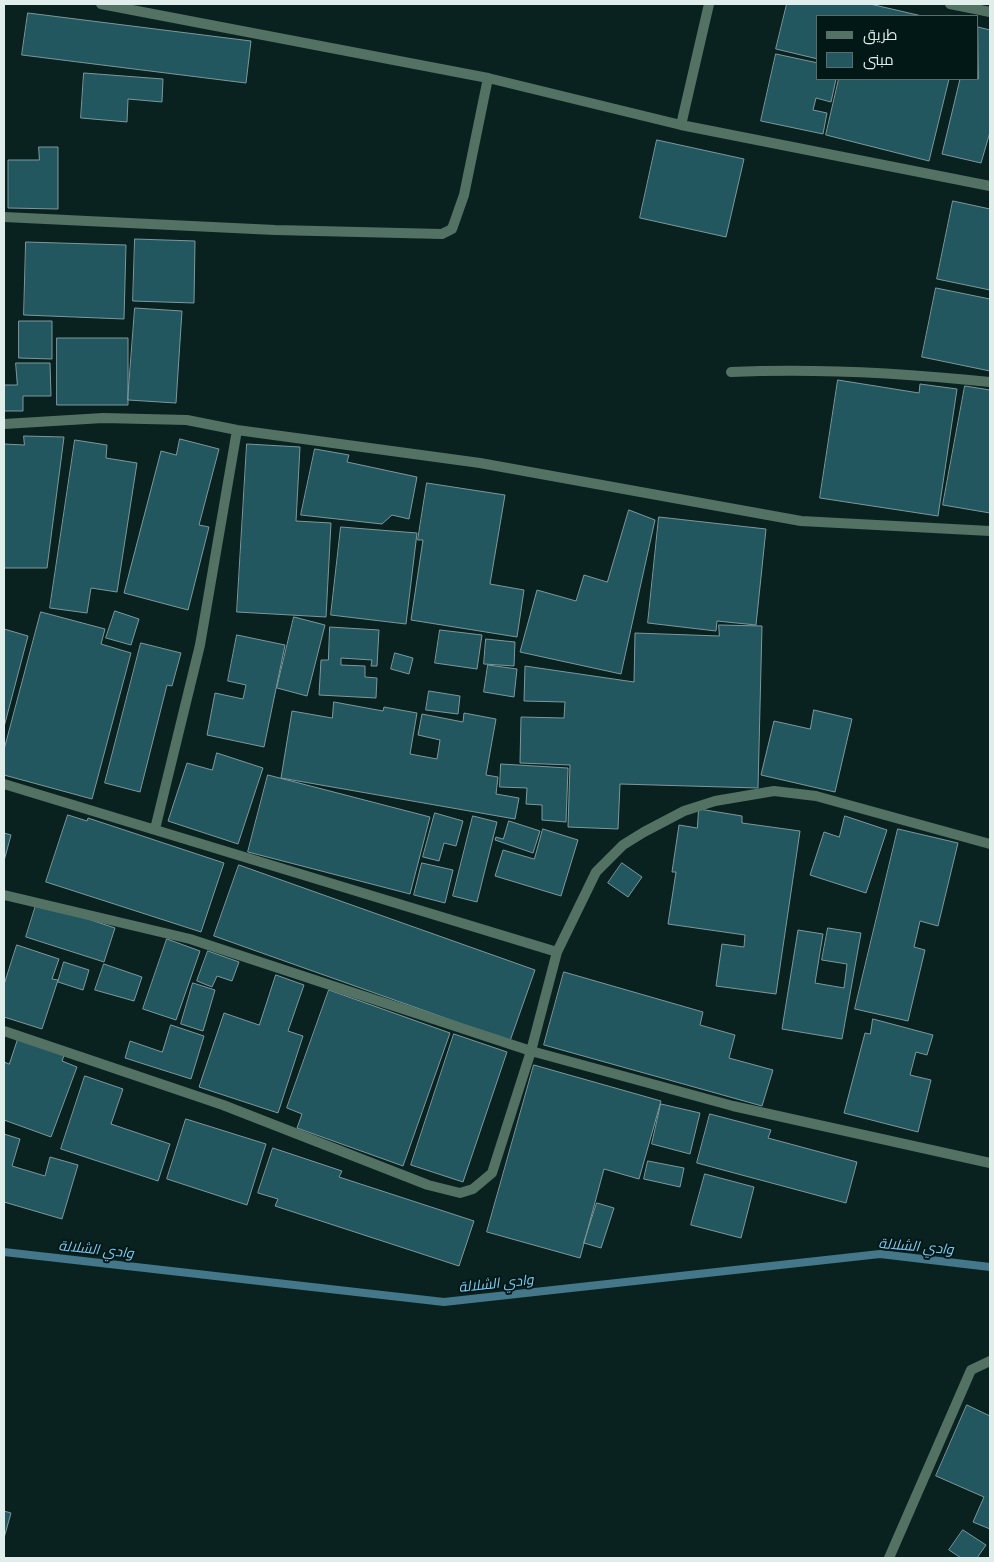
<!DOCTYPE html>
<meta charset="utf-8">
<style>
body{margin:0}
#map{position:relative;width:994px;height:1562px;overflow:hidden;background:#092220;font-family:"PT Sans",Cairo,sans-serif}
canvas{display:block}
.frame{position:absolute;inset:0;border:5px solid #dfedeb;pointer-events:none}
.legend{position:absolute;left:816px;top:15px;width:162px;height:65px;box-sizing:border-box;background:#011816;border:1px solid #5a6d6b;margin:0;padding:6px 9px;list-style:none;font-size:15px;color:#dfedeb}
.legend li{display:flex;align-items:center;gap:10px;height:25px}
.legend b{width:25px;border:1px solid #5a6d6b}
</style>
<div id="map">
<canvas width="994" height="1562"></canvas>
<div class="frame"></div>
<ul class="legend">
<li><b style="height:6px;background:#537263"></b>طريق</li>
<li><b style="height:14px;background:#23575f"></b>مبنى</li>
</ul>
</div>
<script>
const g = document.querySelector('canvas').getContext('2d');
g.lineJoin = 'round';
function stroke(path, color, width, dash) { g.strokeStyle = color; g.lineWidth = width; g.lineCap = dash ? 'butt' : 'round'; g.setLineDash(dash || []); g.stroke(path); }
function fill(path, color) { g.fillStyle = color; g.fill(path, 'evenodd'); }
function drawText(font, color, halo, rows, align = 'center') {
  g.font = font + ' "PT Sans",Cairo,sans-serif'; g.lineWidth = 4; g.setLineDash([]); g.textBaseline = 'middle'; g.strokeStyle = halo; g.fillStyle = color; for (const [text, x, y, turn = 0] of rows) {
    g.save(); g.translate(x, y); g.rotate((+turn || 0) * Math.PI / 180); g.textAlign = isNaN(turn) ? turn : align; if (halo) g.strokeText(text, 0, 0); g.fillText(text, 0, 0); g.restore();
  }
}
stroke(new Path2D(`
 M4,1252L444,1302L880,1254L990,1267`), '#44778a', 8);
const building = new Path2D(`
 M787,4H870L922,16H818V59L776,49Z
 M28,13L251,41L246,83L22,55Z
 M978,27L990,30V132L981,163L942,154L960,79H978Z
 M776,54L818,63V79H836L831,102L816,98L813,110L827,113L823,134L761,121Z
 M84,73L163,79L162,102L128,99L127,122L81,118Z
 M839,79H949L929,161L826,135Z
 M657,140L744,159L726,237L640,218Z
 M39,147H58V209L8,208V160H39Z
 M953,201L990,209V290L937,279Z
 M135,239L195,241L194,303L133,301Z
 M26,242L126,245L124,319L24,315Z
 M936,288L990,299V371L922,357Z
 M135,308L182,311L176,403L128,400Z
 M19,321H52V359L19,358Z
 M57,338H128V405H57Z
 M16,363H50L51,396H23V411H4V385H17Z
 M838,380L919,393L920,384L957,389L938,516L820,498Z
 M965,386L990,390V513L943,505Z
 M24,436L64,437L47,568H4V444L24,445Z
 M180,439L219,449L199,525L209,527L188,610L124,593L161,451L176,455Z
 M75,440L107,445L106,458L137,463L117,592L91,588L87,613L50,608Z
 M247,444L300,447L296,521L331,523L326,617L237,612Z
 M315,449L349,455L347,462L417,477L409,519L392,515L382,524L301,515Z
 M427,483L505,495L490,584L524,590L517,637L411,620L423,540H418Z
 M629,510L655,520L621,674L520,652L537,590L576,601L584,575L607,582Z
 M659,517L766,529L756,625L717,621L716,631L648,623Z
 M341,527L417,533L406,624L331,615Z
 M115,611L139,619L131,645L106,638Z
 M41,612L105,629L101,644L131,653L92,799L4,775V750Z
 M294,617L325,625L307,696L277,688Z
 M719,625L762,626L758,788L620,784L618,829L568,827L570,765L520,763L521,717L564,718L565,702L524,701L525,666L634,682L635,633L719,636Z
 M330,627L379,630L377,666H371L372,660L341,658V665L365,666V677L377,678L376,698L319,695L321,660H328Z
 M4,629L28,636L4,727Z
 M440,630L482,635L477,669L435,663Z
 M237,635L285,645L264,747L207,735L215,693L243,699L246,685L228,681Z
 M486,639L515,642L514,666L484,664Z
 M141,643L181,653L172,686L167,685L140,792L105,783Z
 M395,653L413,658L409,674L391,669Z
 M488,665L517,669L514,697L484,692Z
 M429,691L460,696L458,714L426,710Z
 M334,702L383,711L384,707L417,713L410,754L437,759L440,740L418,735L422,714L463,722L464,713L496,719L486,775L498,777L496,794L519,798L515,819L281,778L292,711L332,718Z
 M814,710L852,719L835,792L761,775L774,721L810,729Z
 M217,753L263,768L238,844L168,821L187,763L212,770Z
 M501,764L568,768L566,822L542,820V805L526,804L527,788L500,787Z
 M268,775L430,817L410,894L248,852Z
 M699,809L742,816V823L800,831L776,994L716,986L722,944L744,947L745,935L668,924L676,872H672L679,825L697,828Z
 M435,813L463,821L456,846L444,843L439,861L423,857Z
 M68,815L87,821L88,818L224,863L201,932L46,882Z
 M473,816L497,822L477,902L453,896Z
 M845,816L887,830L866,893L810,875L824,832L839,837Z
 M509,821L540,831L533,853L495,840L496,837L503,839Z
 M543,829L578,840L561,896L495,876L503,850L534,859Z
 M898,829L958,843L938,926L920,921L914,947L925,950L908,1021L855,1009Z
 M4,833L11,835L4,861Z
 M422,863L453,870L445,903L414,895Z
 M622,863L642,877L628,897L608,883Z
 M239,865L535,970L510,1041L214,936Z
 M37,902L115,928L104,962L26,937Z
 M828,928L861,933L842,1039L782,1029L798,930L823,934L815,983L844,988L847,964L822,960Z
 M167,939L200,951L176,1020L143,1009Z
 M17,945L59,959L52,979L58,980L42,1029L4,1017V985Z
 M208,951L239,962L232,981L217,976L212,987L197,981Z
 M64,962L89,970L83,990L58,982Z
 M104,964L142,977L134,1001L95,990Z
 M564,972L703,1012L700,1025L735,1035L729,1058L773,1070L762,1106L544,1045Z
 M276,975L304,985L288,1031L303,1036L278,1113L199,1087L224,1013L259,1025Z
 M193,983L215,990L203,1031L181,1024Z
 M329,990L450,1033L403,1166L297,1128L302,1114L287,1108Z
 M873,1019L933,1035L927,1055L916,1052L910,1075L931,1080L918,1132L844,1113L865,1033L870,1034Z
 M171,1025L204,1036L191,1079L125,1058L130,1041L162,1052Z
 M454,1034L507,1052L463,1182L411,1165Z
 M19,1036L65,1053L62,1061L77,1067L51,1137L4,1120V1062L9,1064Z
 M534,1065L661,1101L639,1179L604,1169L580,1258L487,1232Z
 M85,1076L123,1089L111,1124L170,1144L158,1181L61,1149Z
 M661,1104L700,1113L690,1154L652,1144Z
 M710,1114L771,1130L768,1138L857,1162L846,1203L697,1163Z
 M186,1119L266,1144L247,1205L167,1179Z
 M4,1134L20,1139L12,1166L45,1176L50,1157L78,1165L62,1219L4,1202Z
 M273,1148L342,1171L339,1177L474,1221L459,1266L275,1206L278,1199L258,1193Z
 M648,1161L684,1168L680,1187L644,1179Z
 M705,1174L754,1187L741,1238L691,1225Z
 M597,1203L614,1208L601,1248L584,1243Z
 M967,1405L990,1416V1529L973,1522L984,1497L936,1476Z
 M4,1511L11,1513L4,1538Z
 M963,1530L986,1545L977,1558H961L949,1550Z`);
fill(building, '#23575f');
stroke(building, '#7d989d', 1);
stroke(new Path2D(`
 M101,4L488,78L681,125L990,186
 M950,4L990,12
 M681,125L709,4
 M4,217L275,230L442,234L452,229L464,195L488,78
 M731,372C818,368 904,373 990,382
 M4,424L103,418L187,420L237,430L480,463L801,521L990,531
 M4,784L557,952
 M155,829L200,645L237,430
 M4,895L190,939L531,1051L733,1106L990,1163
 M4,1031L223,1105L428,1185L460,1193L473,1189L492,1173L531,1051L557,952L596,872L623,845L644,832L684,811L715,801L774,791L816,796L990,844
 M889,1558L971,1370L990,1361`), '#537263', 10);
drawText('italic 14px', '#7ecff9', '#011816', [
 ["وادي الشلالة",916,1247,5],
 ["وادي الشلالة",96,1250,6],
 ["وادي الشلالة",496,1284,-6]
]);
</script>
